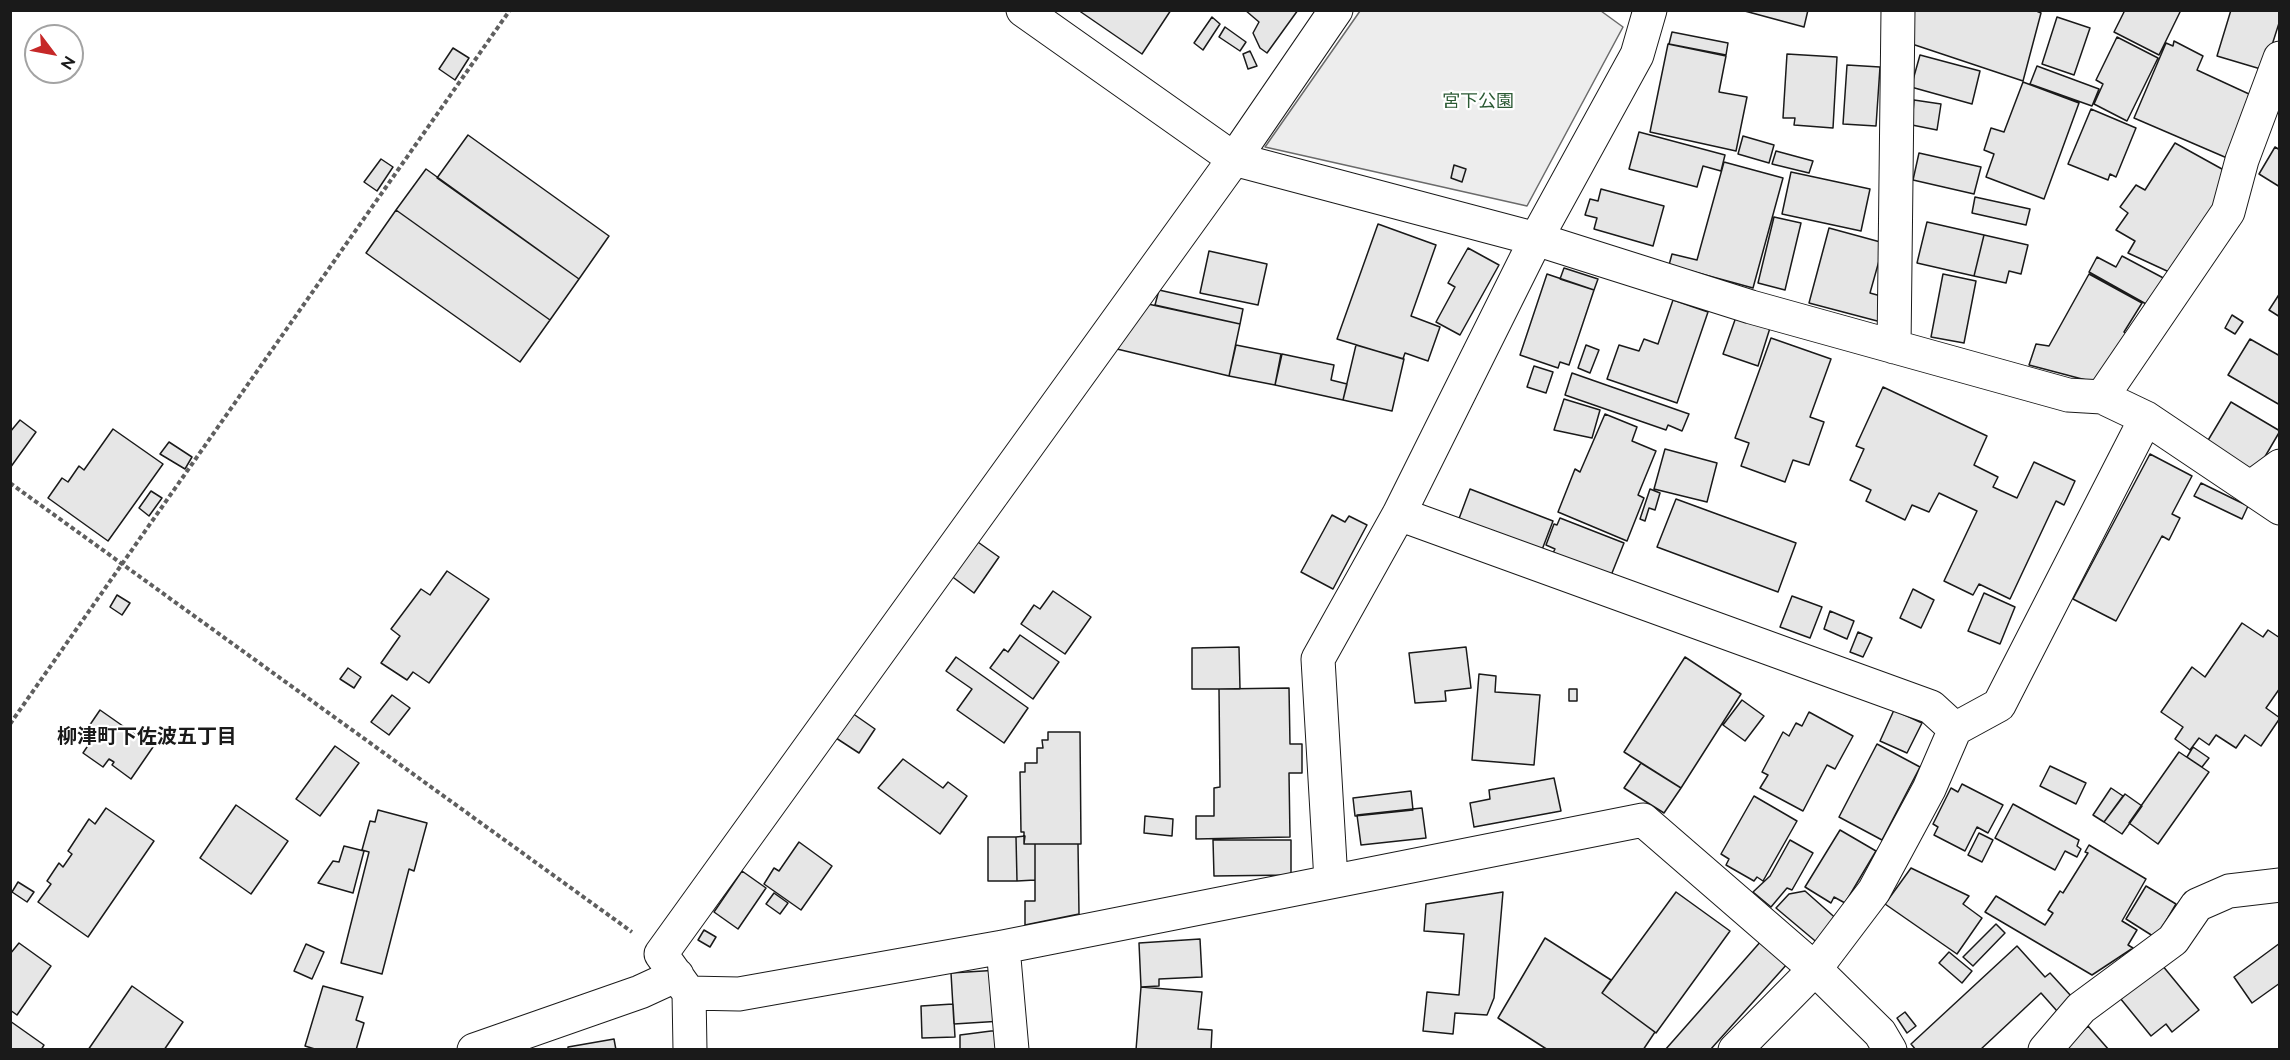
<!DOCTYPE html>
<meta charset="utf-8">
<style>
body{margin:0}
#map{position:relative;width:2290px;height:1060px;overflow:hidden;background:#fff;font-family:Raleway,sans-serif}
canvas{display:block}
.frame{position:absolute;inset:0;border:12px solid #1a1a1a;pointer-events:none}
.north{position:absolute;left:24px;top:24px;width:60px;height:60px;box-sizing:border-box;background:#fff;border:2px solid #a3a3a3;border-radius:50%;rotate:122deg;font-size:16px;font-weight:700;line-height:24px;text-align:center;color:#1a1a1a}
.north::after{content:'';display:block;margin:auto;width:21px;height:27px;background:#c62828;clip-path:polygon(50% 0,100% 100%,50% 72%,0 100%)}
</style>
<div id="map">
<canvas width="2290" height="1060"></canvas>
<div class="frame"></div>
<div class="north">N</div>
</div>
<script>
const g = document.querySelector('canvas').getContext('2d');
g.lineJoin = 'round';
function fill(path, color) { g.fillStyle = color; g.fill(path, 'evenodd'); }
function stroke(path, color, width, dash) { g.strokeStyle = color; g.lineWidth = width; g.lineCap = dash ? 'butt' : 'round'; g.setLineDash(dash || []); g.stroke(path); }
function drawText(font, color, halo, rows, align = 'center') {
  g.font = font + ' Raleway,"Noto Sans JP",sans-serif'; g.lineWidth = 4.5; g.setLineDash([]); g.textBaseline = 'middle'; g.strokeStyle = halo; g.fillStyle = color; for (const [text, x, y, turn = 0] of rows) {
    g.save(); g.translate(x, y); g.rotate((+turn || 0) * Math.PI / 180); g.textAlign = isNaN(turn) ? turn : align; if (halo) g.strokeText(text, 0, 0); g.fillText(text, 0, 0); g.restore();
  }
}
const built = new Path2D(`
 M1360,11H1601L1623,27L1527,206L1265,147Z`);
fill(built, '#ededed');
stroke(built, '#6a6a6a', 1.5);
const building = new Path2D(`
 M1078,10H1171L1142,54Z
 M1245,10H1298L1267,53L1260,48L1253,33L1259,22Z
 M1741,10H1808L1804,27Z
 M1914,10H2034L2041,13L2023,81L1909,43Z
 M2122,10H2181L2159,55L2114,32L2124,12Z
 M2231,10H2280V20L2264,70L2217,56Z
 M1212,17L1220,24L1203,50L1194,43Z
 M2057,17L2090,28L2074,75L2042,64Z
 M1225,27L1246,42L1240,51L1219,37Z
 M1672,32L1728,43L1726,55L1669,44Z
 M2117,37L2158,58L2127,121L2094,104L2103,84L2096,80Z
 M2174,41L2203,56L2197,70L2249,94L2234,161L2134,118L2166,43L2173,46Z
 M1668,44L1726,56L1719,92L1747,97L1736,151L1650,132Z
 M453,48L469,58L455,80L439,69Z
 M1250,51L1257,66L1248,69L1243,54Z
 M1787,54L1837,57L1833,128L1794,125L1795,118H1783Z
 M1920,55L1980,71L1972,104L1911,87Z
 M1847,65L1880,67L1876,126L1843,124Z
 M2037,66L2099,89L2092,106L2030,84Z
 M2023,82L2079,103L2044,199L1986,177L1994,154L1984,150L1991,128L2004,132Z
 M1914,100L1941,104L1937,130L1912,125Z
 M2091,109L2136,128L2116,177L2110,174L2108,180L2068,164Z
 M1639,132L1725,155L1721,171L1703,166L1697,187L1629,169Z
 M468,135L609,236L579,279L437,178Z
 M1743,136L1774,145L1769,163L1738,154Z
 M2175,143L2231,174L2228,186L2180,277L2128,253L2135,241L2116,230L2128,213L2120,207L2136,185L2145,190Z
 M2275,147L2280,150V187L2259,174Z
 M1776,151L1813,161L1809,173L1772,164Z
 M1919,153L1981,167L1974,194L1913,180Z
 M381,159L393,167L377,191L364,182Z
 M1724,162L1783,178L1753,288L1669,265L1672,254L1697,260Z
 M1454,165L1466,169L1462,182L1451,178Z
 M426,169L579,279L550,320L396,210Z
 M1791,172L1870,189L1861,231L1782,214Z
 M1601,189L1664,206L1653,246L1594,229L1597,218L1585,215L1590,199L1598,201Z
 M1975,197L2030,209L2026,225L1972,213Z
 M396,210L550,320L520,362L366,253Z
 M1774,217L1801,223L1785,290L1758,283Z
 M1927,222L1984,235L1974,276L1917,263Z
 M1378,224L1436,245L1411,316L1440,327L1428,361L1405,353L1403,359L1337,339Z
 M1829,228L1884,243L1870,293L1888,298L1881,322L1809,303Z
 M1984,235L2028,245L2021,274L2009,271L2006,283L1974,276Z
 M1468,248L1499,265L1460,335L1436,322L1455,287L1448,283Z
 M1209,251L1267,264L1258,305L1200,293Z
 M2122,256L2169,281L2155,309L2089,272L2097,257L2116,267Z
 M1564,268L1598,279L1594,290L1560,279Z
 M1547,274L1594,290L1569,365L1560,362L1558,368L1520,355Z
 M1943,274L1976,281L1964,343L1931,337Z
 M2089,274L2142,303L2124,332L2132,337L2101,384L2029,365L2036,344L2049,346Z
 M1159,290L1243,309L1240,324L1155,305Z
 M2280,293V317L2269,310Z
 M1673,300L1708,312L1677,403L1607,379L1619,345L1639,351L1644,339L1658,344Z
 M1148,304L1240,324L1229,376L1117,349Z
 M2232,315L2243,322L2235,334L2225,328Z
 M1736,317L1770,328L1758,366L1723,354Z
 M1771,338L1831,359L1810,417L1824,422L1809,465L1793,460L1785,482L1741,466L1749,443L1735,438Z
 M2250,339L2280,356V405L2228,375Z
 M1236,345L1281,354L1275,385L1229,376Z
 M1356,345L1404,359L1392,411L1343,400Z
 M1586,345L1599,350L1590,373L1578,368Z
 M1282,354L1334,365L1331,380L1347,384L1343,400L1275,385Z
 M1534,366L1553,372L1546,393L1527,387Z
 M1572,373L1689,414L1682,431L1668,425L1666,430L1565,395Z
 M1883,387L1987,436L1974,465L1998,477L1993,487L2017,498L2034,462L2075,481L2064,505L2056,501L2010,599L1979,584L1973,595L1944,581L1977,511L1939,493L1929,512L1912,505L1905,520L1866,501L1871,490L1850,480L1864,449L1856,446Z
 M1564,399L1600,410L1592,438L1554,430Z
 M2231,402L2280,431L2256,472L2207,442Z
 M1605,414L1637,427L1632,441L1656,451L1638,495L1644,498L1627,541L1558,512L1575,469L1580,472Z
 M20,420L36,432L10,468V432Z
 M113,429L163,464L108,541L48,498L62,478L68,482L79,466L84,470Z
 M169,442L192,457L185,469L160,454Z
 M1665,449L1717,463L1707,502L1654,489Z
 M2150,454L2192,476L2172,514L2180,518L2169,540L2162,536L2116,621L2073,599Z
 M2201,483L2248,506L2242,519L2194,496Z
 M1470,489L1553,521L1540,555L1457,524Z
 M1650,489L1660,493L1655,510L1649,508L1645,521L1640,519Z
 M151,491L162,498L149,516L139,508Z
 M1676,499L1796,543L1778,592L1657,547Z
 M1332,515L1345,522L1349,516L1367,525L1333,589L1301,572Z
 M1560,518L1624,543L1610,578L1552,555L1555,549L1546,545L1554,524L1557,525Z
 M975,540L999,557L974,593L950,575Z
 M447,571L489,599L429,683L413,672L407,680L381,663L400,636L391,629L421,589L430,595Z
 M1913,589L1934,600L1921,628L1900,618Z
 M1053,591L1091,617L1065,654L1021,624L1034,605L1040,609Z
 M1984,593L2015,607L2000,644L1968,631Z
 M117,595L130,603L122,615L110,607Z
 M1792,596L1822,607L1810,638L1780,627Z
 M1830,611L1854,621L1847,639L1824,629Z
 M2242,623L2263,637L2268,630L2280,638V688L2266,708L2280,718L2261,746L2245,735L2236,748L2216,735L2209,745L2199,738L2190,750L2175,739L2183,727L2161,712L2192,667L2205,677Z
 M1858,632L1872,638L1863,657L1850,652Z
 M1020,635L1059,662L1033,699L990,668L1004,649L1008,652Z
 M1239,647L1240,689H1192V648Z
 M1466,647L1471,688L1445,691L1446,701L1415,703L1409,653Z
 M956,657L1028,708L1004,743L957,710L972,689L946,671Z
 M1685,657L1741,694L1681,788L1624,752Z
 M348,668L361,677L354,688L340,679Z
 M1479,674L1496,676L1495,692L1540,695L1534,765L1472,760Z
 M1289,688L1290,744H1302V773H1289L1290,837L1196,839V816H1214V788L1220,787L1219,689Z
 M1569,689H1577V701H1569Z
 M392,695L410,708L389,735L371,722Z
 M1742,700L1764,716L1745,741L1723,725Z
 M100,710L153,747L131,779L112,765L114,762L109,759L103,767L83,753L91,741L83,735Z
 M1894,710L1922,723L1907,753L1880,741Z
 M1809,712L1853,736L1835,769L1827,765L1803,811L1760,788L1768,775L1762,772L1783,732L1789,736L1796,723L1802,726Z
 M852,713L875,729L859,753L836,738Z
 M1048,732H1080L1081,844H1024V832H1021L1020,772H1025V763H1037V748H1043L1042,740H1048Z
 M1877,744L1920,767L1882,840L1839,817Z
 M335,746L359,763L320,816L296,799Z
 M2193,747L2209,758L2202,767L2187,757Z
 M2179,752L2209,772L2158,844L2129,823Z
 M903,759L943,788L948,782L967,796L940,834L878,788Z
 M1641,763L1681,788L1664,813L1624,788Z
 M2050,766L2086,783L2076,804L2040,786Z
 M1554,778L1561,811L1474,827L1470,803L1490,799L1489,790Z
 M1962,784L2003,805L1988,833L1977,827L1965,851L1934,835L1938,827L1933,824L1951,788L1958,792Z
 M2111,788L2123,796L2104,822L2093,815Z
 M1411,791L1413,810L1355,816L1353,798Z
 M2125,794L2142,806L2122,834L2104,822Z
 M1754,796L1797,821L1763,881L1757,877L1754,881L1726,865L1729,859L1721,854Z
 M2013,804L2079,840L2077,846L2081,849L2077,857L2065,851L2055,870L1995,838Z
 M236,805L288,841L251,894L200,858Z
 M106,808L154,841L88,937L38,902L51,884L47,881L59,863L63,867L72,854L68,851L89,819L95,824Z
 M1422,808L1426,838L1361,845L1357,815Z
 M378,810L427,823L414,871L409,869L382,974L341,963L369,852L362,850L370,821L375,822Z
 M1145,816L1173,819L1172,836L1144,833Z
 M1840,830L1876,851L1845,903L1834,897L1831,903L1805,887Z
 M1979,833L1993,840L1982,862L1968,855Z
 M1025,836L1024,844H1035V880L1017,881L1016,837Z
 M988,837H1016L1017,881H988Z
 M1213,840H1291V875L1214,876Z
 M1790,840L1813,853L1792,890L1787,888L1771,907L1753,892L1770,876Z
 M799,842L832,866L801,910L764,884L774,868L779,871Z
 M1035,844H1078L1079,914L1025,925V901H1035Z
 M2089,845L2146,879L2122,921L2137,930L2128,945L2133,948L2092,975L1985,912L1996,896L2045,925L2053,913L2048,910L2060,891L2063,893L2088,853L2085,852Z
 M344,846L364,851L353,893L318,883L333,861L339,862Z
 M1911,868L1969,896L1963,904L1982,918L1957,954L1885,904Z
 M742,871L766,888L738,929L714,912Z
 M18,882L34,892L27,902L12,892Z
 M2146,886L2176,904L2156,938L2126,919Z
 M1805,891L1840,922L1820,945L1776,908L1789,894Z
 M1503,892L1494,998L1487,1015L1455,1013L1453,1034L1423,1031L1427,992L1459,995L1464,934L1424,931L1426,904Z
 M1676,892L1730,931L1656,1033L1602,993Z
 M774,893L788,903L780,914L766,904Z
 M1996,924L2005,933L1973,966L1963,957Z
 M704,930L716,937L710,947L698,940Z
 M1545,938L1611,980L1602,993L1655,1032L1643,1050H1548L1498,1018Z
 M1200,939L1202,977L1159,979V986L1141,987L1139,943Z
 M1762,940L1788,963L1710,1050H1665Z
 M19,943L51,966L17,1015L10,1010V954Z
 M2280,943V983L2252,1003L2234,977Z
 M306,944L324,952L312,979L294,971Z
 M2017,946L2045,977L2050,973L2072,997L2057,1011L2041,993L1980,1050H1916L1911,1044Z
 M1949,952L1972,971L1962,983L1939,963Z
 M2162,965L2199,1010L2172,1032L2166,1024L2151,1036L2120,998Z
 M999,970L1002,1021L954,1024L951,973Z
 M132,986L183,1022L164,1050H88Z
 M323,986L363,997L356,1020L364,1023L356,1050H318L305,1046Z
 M1141,987L1202,992L1198,1029L1212,1030L1211,1050H1136Z
 M953,1004L955,1037L922,1038L921,1006Z
 M1905,1012L1916,1026L1907,1033L1897,1018Z
 M10,1021L44,1045L41,1050H10Z
 M2088,1026L2109,1050H2062Z
 M991,1031H1002L1003,1050H960V1035Z
 M614,1039L616,1050H568V1047Z`);
fill(building, '#e6e6e6');
stroke(building, '#1a1a1a', 1.5);
const minor = new Path2D(`
 M1023,10L1234,159L1536,239L1751,307L2068,395L2102,397L2146,418L2280,508
 M1894,347L1898,10
 M2102,397L2228,212L2242,160L2280,58
 M2250,488L2280,466
 M1399,514L1931,707L1955,729
 M1331,881L1318,659L1399,514L1536,239L1637,55L1650,10
 M1003,947L1012,1050
 M689,993L739,994L1003,947L1643,820L1815,969L1880,1033L1890,1050
 M474,1050L640,992L677,975
 M690,1050L689,993L661,954L1234,159L1336,10
 M1735,1050L1815,969L1874,891L1929,789L1955,729L1999,705L2146,418
 M2045,1050L2081,1008L2173,940L2197,905L2229,891L2280,885`);
stroke(minor, '#1a1a1a', 35);
stroke(new Path2D(`
 M10,483L632,932
 M10,724L510,10`), '#5f5f5f', 4, [4.5, 3]);
stroke(minor, '#fff', 33);
drawText('18px', '#2b5a34', '#fff', [
 ["宮下公園",1478,102]
]);
drawText('bold 20px', '#1a1a1a', '#fff', [
 ["柳津町下佐波五丁目",147,737]
]);
</script>
